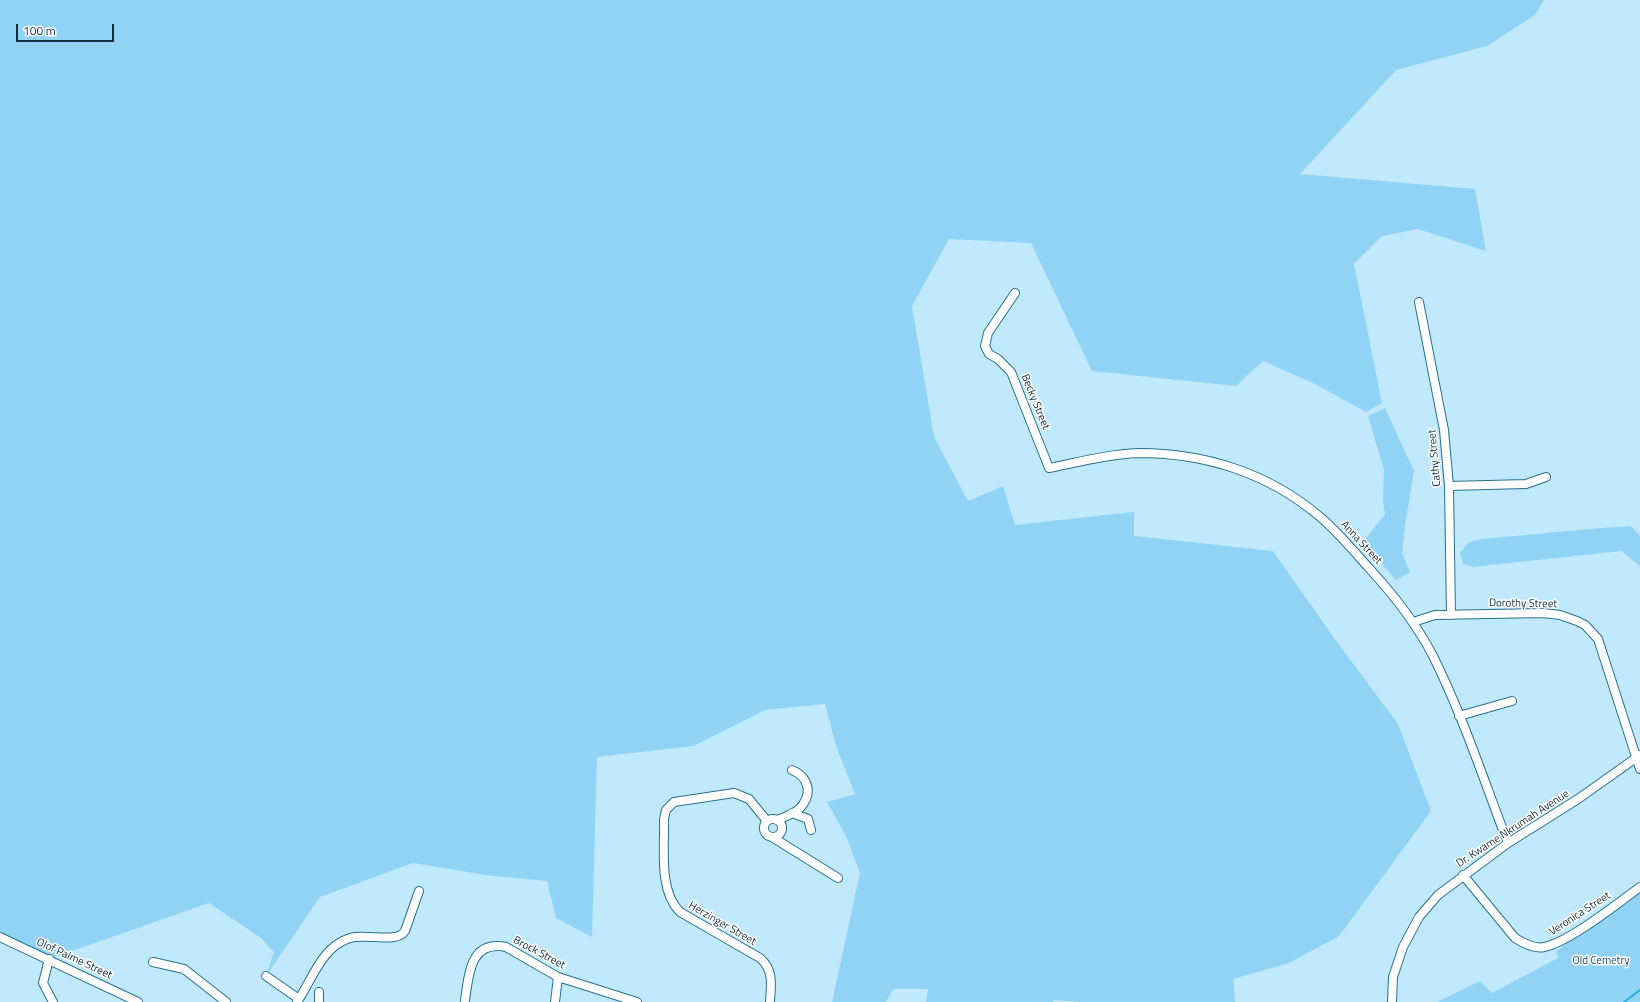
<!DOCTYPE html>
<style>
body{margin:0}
#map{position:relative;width:1640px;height:1002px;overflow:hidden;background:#c1e9fe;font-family:"Titillium Web",sans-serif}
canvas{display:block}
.scale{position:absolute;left:16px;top:24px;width:98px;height:18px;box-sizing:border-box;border:2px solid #0f2d3a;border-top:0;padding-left:5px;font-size:12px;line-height:14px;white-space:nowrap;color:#0f2d3a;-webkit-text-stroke:3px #fff;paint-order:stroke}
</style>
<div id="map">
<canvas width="1640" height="1002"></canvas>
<div class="scale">100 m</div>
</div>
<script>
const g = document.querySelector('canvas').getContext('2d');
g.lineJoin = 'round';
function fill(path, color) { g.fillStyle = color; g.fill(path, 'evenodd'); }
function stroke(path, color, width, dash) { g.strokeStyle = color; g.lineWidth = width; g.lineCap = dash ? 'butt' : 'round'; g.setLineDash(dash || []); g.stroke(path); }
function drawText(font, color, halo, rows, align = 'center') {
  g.font = font + ' "Titillium Web",sans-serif'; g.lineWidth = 3; g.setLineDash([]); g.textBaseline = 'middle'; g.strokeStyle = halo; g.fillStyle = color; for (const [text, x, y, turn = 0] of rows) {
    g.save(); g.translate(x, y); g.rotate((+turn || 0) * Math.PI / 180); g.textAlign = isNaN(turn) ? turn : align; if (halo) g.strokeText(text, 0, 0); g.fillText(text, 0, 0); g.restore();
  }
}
fill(new Path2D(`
 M0,0H1544L1535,15L1487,46L1396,70L1300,174L1475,189L1486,251L1418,229L1382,236L1354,264L1382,403L1366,412L1315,384L1263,361L1236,386L1092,371L1031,243L949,239L912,306L934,437L968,501L1003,486L1015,525L1134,512V536L1273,551L1334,638L1398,724L1431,811L1339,936L1289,963L1233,979L1235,1002H1082L1054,1000L1053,1002H926L928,989H893L886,1002H832L860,873L846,836L827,802L855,794L836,746L825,704L765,710L693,746L597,757L592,937L556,918L547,881L485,875L413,863L320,897L266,976L274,952L261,938L209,903L49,959L0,937Z
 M1385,408L1414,471L1406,519L1402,553L1410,572L1396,580L1363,542L1385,514L1383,502L1384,470L1368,416Z
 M1631,526L1640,536V566L1621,551L1473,567L1463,564L1460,553L1469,542L1482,539L1601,528Z
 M1640,891V1002H1437L1480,981L1492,993L1558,958L1556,952L1571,939Z`), '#90d3f5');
stroke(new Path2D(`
 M1624,1002L1640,990`), '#27afe5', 2);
const minor = new Path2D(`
 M1015,293L988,333L985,346L989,354L998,359L1011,372L1049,468C1079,462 1109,454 1139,453C1205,453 1268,473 1319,516C1337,531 1352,549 1368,567C1393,594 1416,623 1433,656C1463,716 1484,781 1508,843
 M1419,302L1444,430L1449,486L1451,615
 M1449,486L1526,484L1546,477
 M1413,622L1435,615L1543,613L1560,615L1577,621L1585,625L1598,639L1640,769
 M1459,716L1512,701
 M792,813L808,819L811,830
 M764 828a9 9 0 1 1 18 0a9 9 0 1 1-18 0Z
 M777,820C785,817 794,814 800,808C813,794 809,777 792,770
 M767,821L749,799L734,793L674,802L666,810L664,819C665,848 658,890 680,912L760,958C774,970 771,985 770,1002
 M772,837L838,878
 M1463,875L1515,938C1523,943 1535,949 1544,947C1568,943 1618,903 1640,887
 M0,937L138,1002
 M49,959L43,983L53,1002
 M153,962L184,969L226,1002
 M266,976L299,999
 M319,992V1002
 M465,1000C469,974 470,940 506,947L558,977L637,1002
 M297,1002C313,979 321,947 350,938C366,933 397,944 405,931L419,891
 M555,1002L558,977
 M1392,1002L1393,977L1403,947L1419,917L1438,895L1508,843L1578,799L1640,755`);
stroke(minor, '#28708f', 10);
stroke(minor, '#fff', 8);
drawText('11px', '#0f2d3a', '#fff', [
 ["Becky Street",1035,402,68],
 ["Cathy Street",1435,458,-95],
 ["Anna Street",1361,543,47],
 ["Dorothy Street",1523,604,1],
 ["Dr. Kwame Nkrumah Avenue",1513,829,-33],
 ["Veronica Street",1580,914,-33],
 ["Herzinger Street",722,924,30],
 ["Brock Street",539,953,28],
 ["Olof Palme Street",74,959,25]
]);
drawText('11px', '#194c63', '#fff', [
 ["Old Cemetry",1601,961]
]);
</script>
